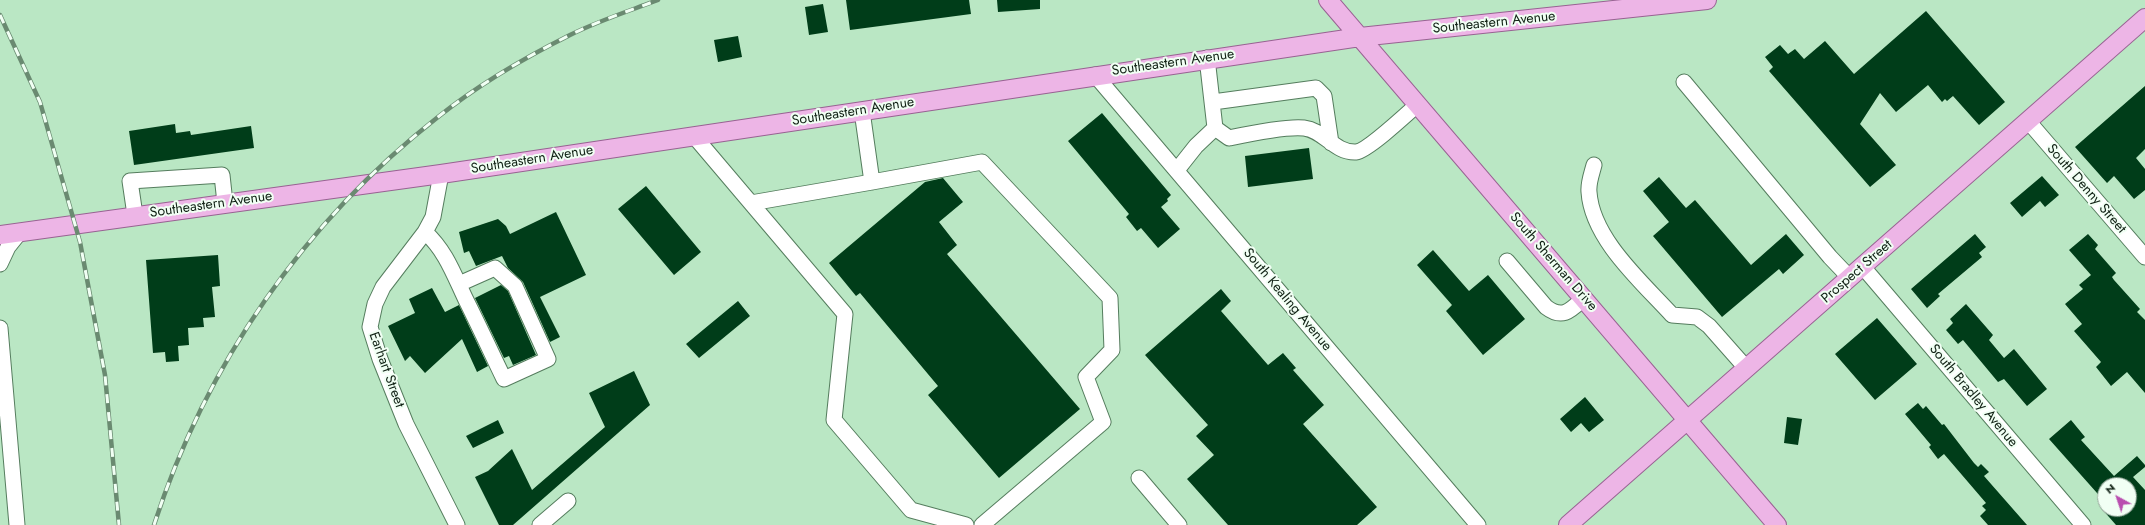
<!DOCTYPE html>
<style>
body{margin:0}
#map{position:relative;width:2145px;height:525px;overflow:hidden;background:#bae7c4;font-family:Jost,sans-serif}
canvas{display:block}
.north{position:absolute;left:2097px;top:477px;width:40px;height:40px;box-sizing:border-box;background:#f1fff4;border:1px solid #97a79b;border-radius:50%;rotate:320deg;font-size:11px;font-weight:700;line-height:16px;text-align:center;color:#112215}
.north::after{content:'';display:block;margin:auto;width:14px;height:18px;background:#b94eaf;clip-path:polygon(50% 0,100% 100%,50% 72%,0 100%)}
</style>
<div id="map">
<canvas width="2145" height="525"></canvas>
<div class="north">N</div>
</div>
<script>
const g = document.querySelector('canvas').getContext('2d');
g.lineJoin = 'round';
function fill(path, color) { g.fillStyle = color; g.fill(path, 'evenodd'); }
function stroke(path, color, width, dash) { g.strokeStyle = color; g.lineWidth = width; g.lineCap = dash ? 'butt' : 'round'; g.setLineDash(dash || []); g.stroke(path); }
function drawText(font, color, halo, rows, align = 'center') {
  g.font = font + ' Jost,sans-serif'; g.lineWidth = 4; g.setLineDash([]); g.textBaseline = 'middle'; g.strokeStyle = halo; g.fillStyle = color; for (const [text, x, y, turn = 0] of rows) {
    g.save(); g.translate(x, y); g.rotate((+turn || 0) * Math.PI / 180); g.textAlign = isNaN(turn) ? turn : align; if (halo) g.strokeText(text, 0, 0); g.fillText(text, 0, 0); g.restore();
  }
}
fill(new Path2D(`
 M846,0H969L971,14L850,30Z
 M997,0H1040V9L998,12Z
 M823,4L828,32L809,35L805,7Z
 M1926,11L2005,102L1979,125L1953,96L1947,101L1945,99L1942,102L1928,85L1896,112L1880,93L1860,124L1896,165L1870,187L1769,71L1773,67L1765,57L1780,45L1788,54L1795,49L1804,59L1825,41L1854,74Z
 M738,36L742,57L718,62L714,40Z
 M2145,86V149L2136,158L2145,169V190L2134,199L2114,176L2107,183L2075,147Z
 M1102,113L1171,195L1167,199L1168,201L1161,207L1180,229L1158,248L1141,228L1137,231L1126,217L1129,214L1068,141Z
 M175,124L176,133L190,131L191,135L251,126L254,148L134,165L129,131Z
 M1309,148L1313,179L1248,187L1245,156Z
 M2042,176L2059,195L2045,207L2040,201L2022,217L2010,203Z
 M1659,177L1686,208L1695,200L1751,265L1786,234L1804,255L1783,274L1779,269L1722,317L1653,236L1669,222L1643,191Z
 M943,178L963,202L939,222L957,245L947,254L1080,409L999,478L928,395L938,386L860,293L856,296L829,263L925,182Z
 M646,186L701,252L674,275L618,209Z
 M556,212L586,275L540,297L560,337L550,342L523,282L508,268L502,256L476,266L469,251L464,253L459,232L498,219L506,226L510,234Z
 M1975,234L1986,247L1979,253L1982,257L1938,294L1940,296L1927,308L1911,289Z
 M2088,234L2098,245L2095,249L2116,273L2112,277L2114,280L2140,309L2137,312L2145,320V393L2127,372L2111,386L2096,367L2101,362L2074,331L2082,324L2065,304L2083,289L2079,285L2091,275L2069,250Z
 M1433,250L1469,291L1488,275L1525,319L1483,355L1446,311L1452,305L1417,265Z
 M218,255L220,286L212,287L215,317L203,318L204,327L188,328L189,345L178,346L179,361L166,362L165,352L153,353L146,260Z
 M501,285L508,291L536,355L513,365L509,356L504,358L475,298Z
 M432,288L445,312L459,305L488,366L477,372L462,339L425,373L410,356L405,361L388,326L415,313L409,299Z
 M1221,289L1231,301L1221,311L1268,365L1283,353L1296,368L1293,370L1324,405L1303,424L1377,507L1357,525H1228L1187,479L1214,455L1196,436L1208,425L1145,355Z
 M738,301L750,316L699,358L686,344Z
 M1966,304L1993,335L1989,340L2004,358L2014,349L2047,389L2027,406L2004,379L1998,382L1963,340L1958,344L1946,330L1953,323L1950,319Z
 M1877,318L1917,364L1875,400L1835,354Z
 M634,371L650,405L513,525H499L475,477L488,471L512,449L532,490L605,427L589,393Z
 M1585,397L1604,420L1589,432L1581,423L1571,432L1560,419Z
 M1918,403L1923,409L1926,406L1942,425L1944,424L1974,463L1978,467L1981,464L1989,472L1984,476L2027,525H1988L1980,516L1986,510L1982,506L1986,503L1944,454L1938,459L1929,447L1931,445L1905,414Z
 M1787,417L1802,419L1798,445L1784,443Z
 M498,420L504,433L473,448L466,436Z
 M2071,420L2085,437L2081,440L2114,476L2137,456L2145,465V467L2133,477L2145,490V525H2116L2102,509H2129V485H2105V502L2049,439Z`), '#003d19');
const minor = new Path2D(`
 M1207,58L1215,128L1229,138C1248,134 1285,126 1304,128C1324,130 1334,153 1356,152C1367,151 1408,113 1418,104
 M1095,75L1478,525
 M1684,82L1830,257L1850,278
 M1213,102L1316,88L1324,96L1331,143
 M862,111L872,182L982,162L1110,298L1112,350L1086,377L1103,422L982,525
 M2028,121L2145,257
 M694,136L845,314L834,420L911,510L966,525
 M1594,165C1592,173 1588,183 1589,192C1592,239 1642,282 1672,315L1697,317L1709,326L1747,369
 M1177,170L1196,146L1215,128
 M441,174L433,217L425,232L383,287L375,304L370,327L380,359L406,424L457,525
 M751,203L872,182
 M135,215L130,181L222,175L225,203
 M425,232C446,251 454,275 466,300C479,326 491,352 504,379L548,359L515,286L495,268L459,284
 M1507,261L1546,307C1563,320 1571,310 1584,298
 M0,264L8,247L20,232
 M1863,267L2083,525
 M0,328L17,525
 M1139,478L1179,525
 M540,525L568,501`);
const major = new Path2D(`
 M1328,0L1777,525
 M0,235L441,174L1360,37L1707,0
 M1568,525L2145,18`);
stroke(minor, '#557d5e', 17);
stroke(major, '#986292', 20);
stroke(minor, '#fff', 15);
stroke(major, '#edb5e6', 18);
const rail = new Path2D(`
 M0,15L40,102L80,242L105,375L119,525
 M154,525C206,364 304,222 438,117C478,85 524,58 570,35C598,21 629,11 658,0`);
stroke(rail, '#6a8a71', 4.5);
stroke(rail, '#f1fff4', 3, [9]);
drawText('14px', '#112215', '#f1fff4', [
 ["Southeastern Avenue",1494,23,-6],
 ["Southeastern Avenue",1173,63,-8],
 ["Southeastern Avenue",853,112,-9],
 ["Southeastern Avenue",532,160,-9],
 ["South Denny Street",2086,189,49],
 ["Southeastern Avenue",211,205,-8],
 ["South Sherman Drive",1553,262,49],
 ["Prospect Street",1857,272,-41],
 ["South Kealing Avenue",1287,300,50],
 ["Earhart Street",386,370,70],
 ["South Bradley Avenue",1973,396,50]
]);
</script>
